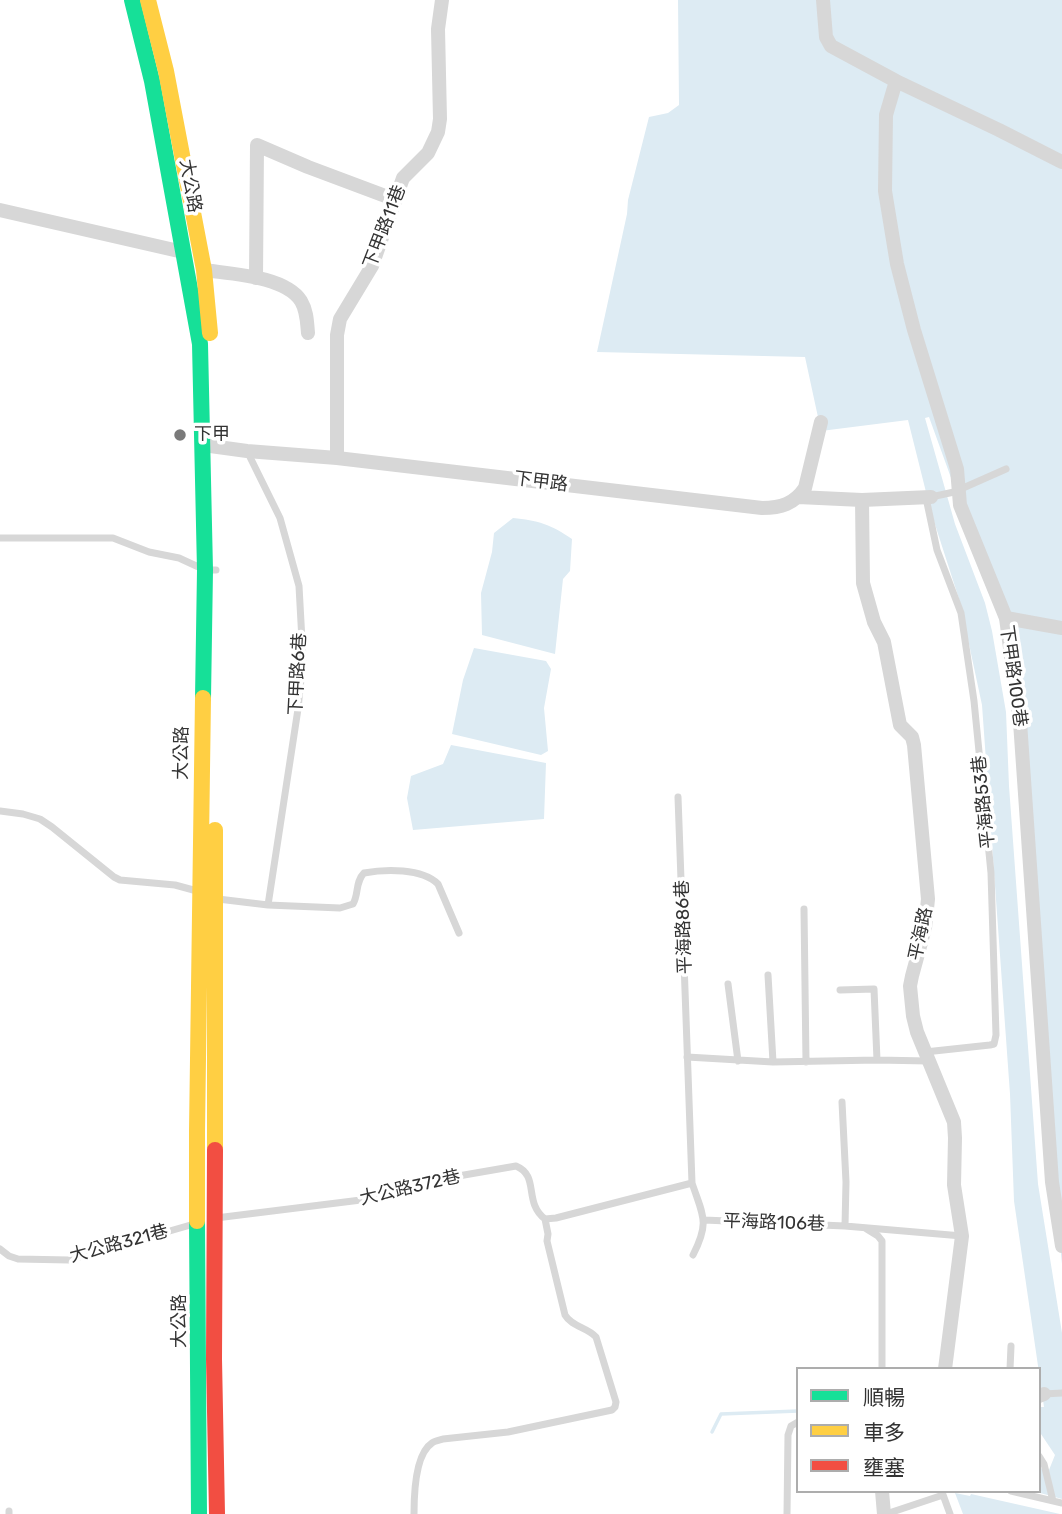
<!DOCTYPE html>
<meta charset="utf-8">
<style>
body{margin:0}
#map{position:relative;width:1062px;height:1514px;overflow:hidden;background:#fff;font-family:Rubik,"Noto Sans TC",sans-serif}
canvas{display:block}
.legend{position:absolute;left:796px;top:1367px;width:245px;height:126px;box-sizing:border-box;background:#fff;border:2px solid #adadad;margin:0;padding:9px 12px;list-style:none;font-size:21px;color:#333}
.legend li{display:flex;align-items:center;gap:14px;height:35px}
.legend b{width:35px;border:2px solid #adadad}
</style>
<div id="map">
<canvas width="1062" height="1514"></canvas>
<ul class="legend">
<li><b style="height:9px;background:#16e098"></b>順暢</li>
<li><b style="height:9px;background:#ffcf43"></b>車多</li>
<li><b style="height:9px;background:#f24e42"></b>壅塞</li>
</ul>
</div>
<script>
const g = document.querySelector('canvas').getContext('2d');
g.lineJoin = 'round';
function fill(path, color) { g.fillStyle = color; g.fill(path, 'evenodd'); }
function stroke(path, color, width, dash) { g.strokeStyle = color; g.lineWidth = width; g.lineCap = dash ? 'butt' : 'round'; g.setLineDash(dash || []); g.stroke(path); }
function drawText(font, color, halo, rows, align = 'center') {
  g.font = font + ' Rubik,"Noto Sans TC",sans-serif'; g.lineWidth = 7; g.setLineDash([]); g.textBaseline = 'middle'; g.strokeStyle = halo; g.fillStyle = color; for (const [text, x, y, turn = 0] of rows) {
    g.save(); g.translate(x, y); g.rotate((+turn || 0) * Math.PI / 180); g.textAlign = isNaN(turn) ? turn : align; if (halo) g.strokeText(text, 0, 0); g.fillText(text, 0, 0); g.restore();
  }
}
fill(new Path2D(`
 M678,0H1062V1264L1050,1143L1023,697L984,569L929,417L925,418L955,524L985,603L992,631L1006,712L1009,786L1038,1184L1062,1333V1499L1033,1491H1039V1468L1049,1470L1055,1455L1039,1431V1407H1044L1014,1201L1010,1094L982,705L960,602L931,512L908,420L821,431L805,357L597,352L627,214L628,200L649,117L668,113L679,105Z
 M513,518C537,520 552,525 572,539L570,571L563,579L555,654L482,635L481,593L492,552L494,533Z
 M474,648L546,661L551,669L544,708L548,751L541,755L452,734L463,680Z
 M451,745L546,763L544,819L413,830L407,798L411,776L443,764Z
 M955,1493L970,1496L971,1494L1060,1514H963Z`), '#ddebf3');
stroke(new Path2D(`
 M712,1432L721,1414L798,1411`), '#ddebf3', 3.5);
stroke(new Path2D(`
 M247,451L280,518L292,561L299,586L303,659L298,709L268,905
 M931,497L954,492L1006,469
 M0,538H113L149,552L179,558L205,570H216
 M678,797L692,1183C703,1216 710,1222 693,1255
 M0,811L23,814L40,819L52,827L114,877L120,880L175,885L197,891
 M218,899L268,905L340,908L353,904C359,894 355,882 364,873C385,869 422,868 438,884L459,933
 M804,909L806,1062
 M768,975L773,1062
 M728,984L738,1061
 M840,990L874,989L877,1060
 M925,1052L990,1045L994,1044L996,1035L991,873L974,701L961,613L937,550L926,498
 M687,1057L773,1062L877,1060L928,1061
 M842,1102L846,1182L845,1226
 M216,1218L377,1198L418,1183L516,1166C540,1176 523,1202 545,1219
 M545,1219L556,1218L692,1183
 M704,1220L845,1226L962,1236
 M865,1228L878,1236L882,1241V1369
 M0,1249L9,1256L18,1259L69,1260L194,1224
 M1010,1369L1011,1346
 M1044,1394L1062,1393
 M1039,1456L1044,1464L1053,1501
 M1011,1491L1062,1503
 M942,1492L950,1514
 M9,1511V1514
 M414,1514C414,1495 415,1454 432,1443C434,1441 440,1440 443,1439L508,1432L612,1410L615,1407L616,1402L596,1337C587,1327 572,1327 565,1315L547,1241L548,1234L545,1219
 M787,1514L788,1435L791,1426L798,1422
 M886,1514L943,1495`), '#d7d7d7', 7);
stroke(new Path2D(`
 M823,0L826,37L831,46L896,81L999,130L1062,162
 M896,81L886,115L885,191L897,264L914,330L957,469L960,505L1006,618L1020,722L1052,1182L1062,1246
 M0,210L183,252
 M204,270C231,274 285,276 301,301C307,311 307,322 308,333
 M256,278L257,145L308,167L396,200
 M203,445L247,451L337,458L762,508C781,508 794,504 805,488L821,422
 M337,458V335L340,319L372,266L403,178L428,153L438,132L440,119L438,29L442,0
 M798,497L862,500L931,497
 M862,500L863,583L874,622L884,642L900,725L912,737L914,745L928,899L925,928L912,976L910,986L913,1016L917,1032L954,1122L955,1138L954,1185L962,1236L945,1369
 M1006,618L1062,628
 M1039,1396L1044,1394
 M882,1491L884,1514`), '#d7d7d7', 14);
stroke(new Path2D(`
 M132,0L152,81L200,344L205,570L203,698
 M197,1221L199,1514`), '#16e098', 16);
stroke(new Path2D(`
 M148,0L166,71L204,270L210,333
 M215,1150V830
 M197,1221V1131L203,698`), '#ffcf43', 16);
stroke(new Path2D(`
 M215,1150L214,1359L217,1514`), '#f24e42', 16);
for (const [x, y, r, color] of [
 [180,435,7,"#7a7a7a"]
]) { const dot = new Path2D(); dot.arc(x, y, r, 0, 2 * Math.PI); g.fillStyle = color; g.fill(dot); stroke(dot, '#fff', 2.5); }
drawText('18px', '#333', '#fff', [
 ["大公路",190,186,80],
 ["下甲路11巷",385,227,-69],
 ["下甲路",541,482,7],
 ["下甲路6巷",298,674,-87],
 ["下甲路100巷",1013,676,82],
 ["大公路",182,753,-89],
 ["平海路53巷",984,802,-96],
 ["平海路86巷",684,927,-92],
 ["平海路",921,934,-78],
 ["大公路372巷",410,1188,-13],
 ["平海路106巷",774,1223,2],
 ["大公路321巷",119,1244,-15],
 ["大公路",180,1321,-90]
]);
drawText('18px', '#333', '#fff', [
 ["下甲",194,435]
], 'left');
</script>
